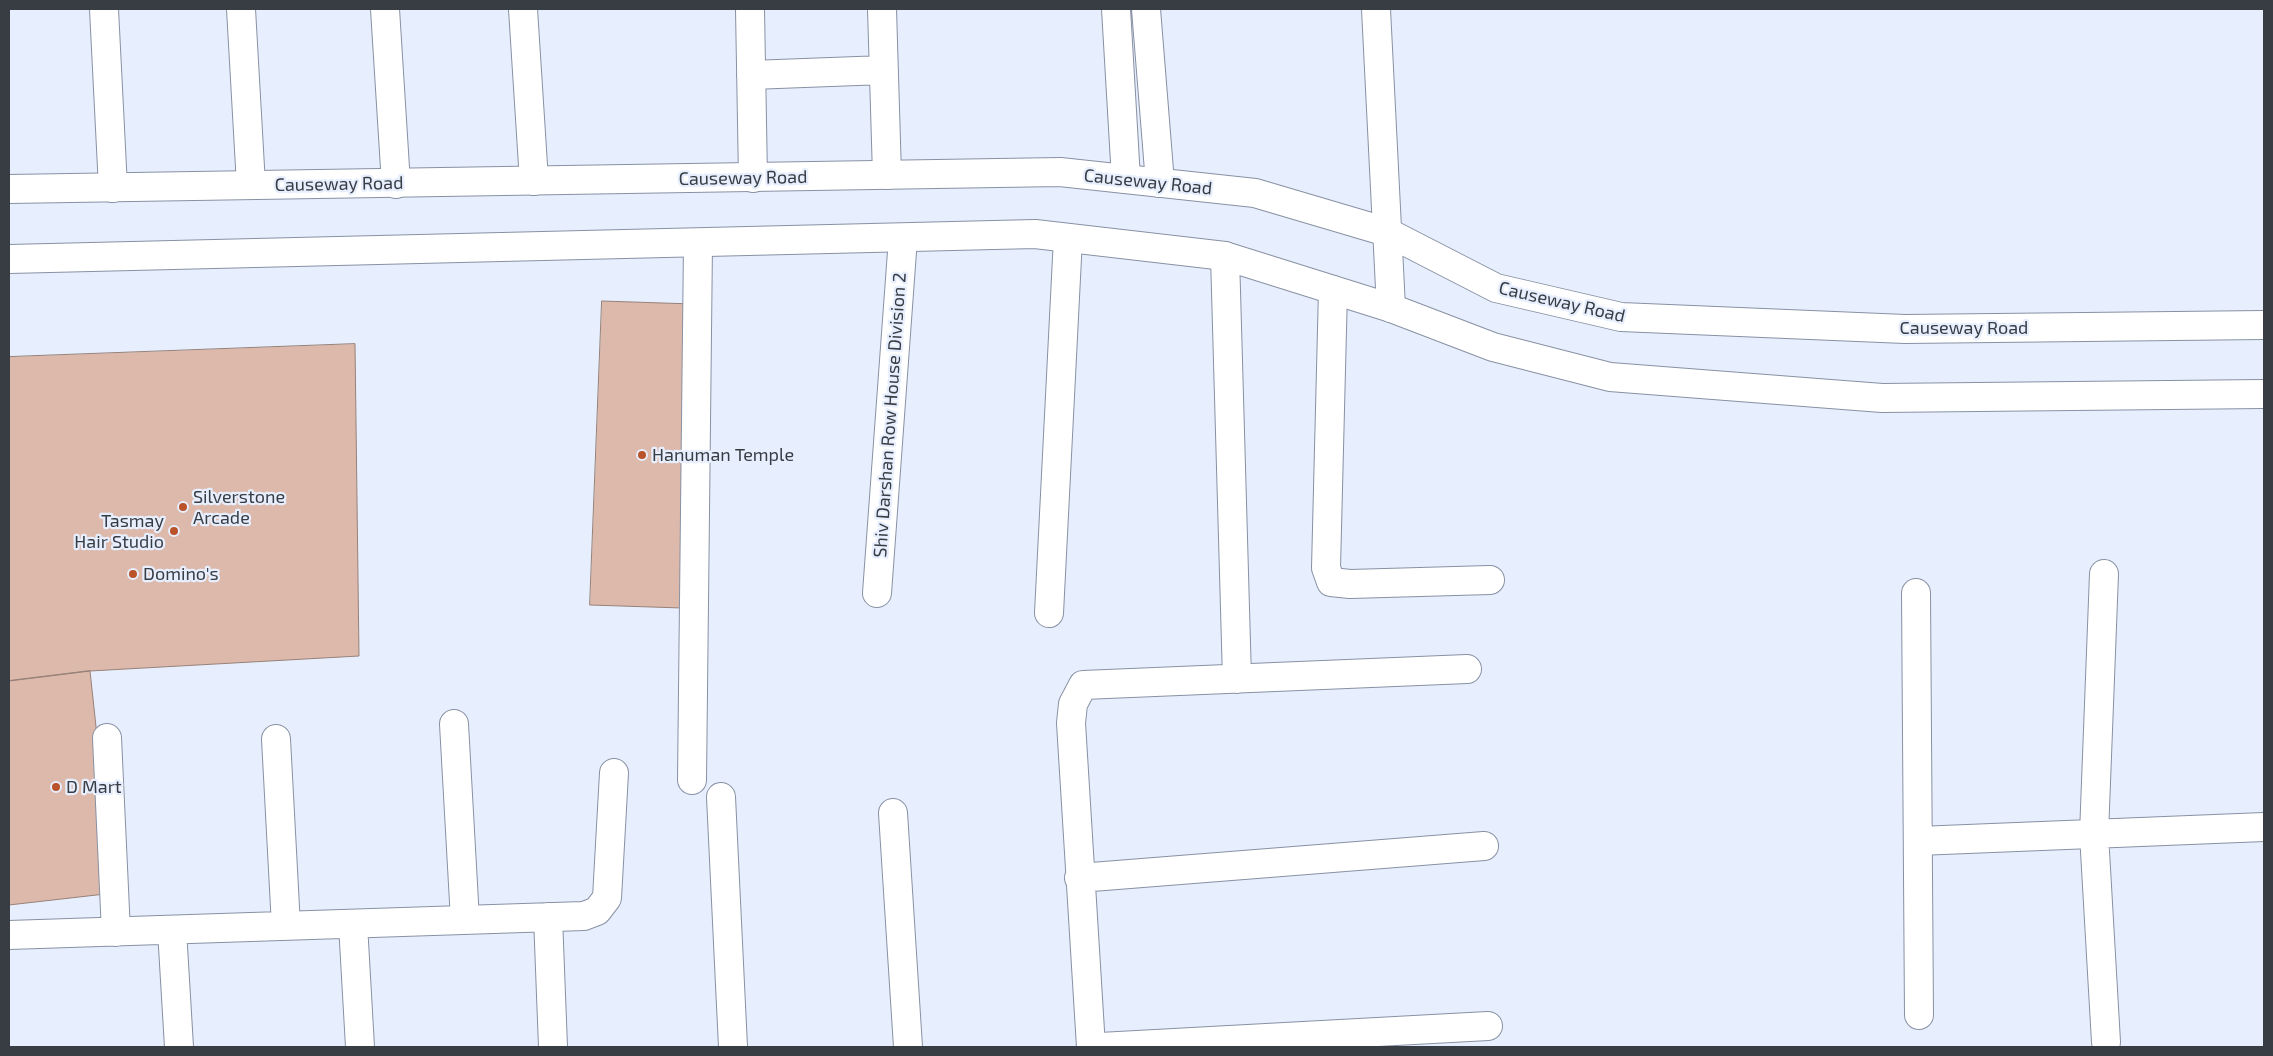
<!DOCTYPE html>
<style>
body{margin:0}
#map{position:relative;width:2273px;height:1056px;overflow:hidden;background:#e7effe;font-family:"Exo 2",sans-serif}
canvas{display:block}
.frame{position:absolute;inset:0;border:10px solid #383c43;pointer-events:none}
</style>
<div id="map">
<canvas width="2273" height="1056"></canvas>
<div class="frame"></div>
</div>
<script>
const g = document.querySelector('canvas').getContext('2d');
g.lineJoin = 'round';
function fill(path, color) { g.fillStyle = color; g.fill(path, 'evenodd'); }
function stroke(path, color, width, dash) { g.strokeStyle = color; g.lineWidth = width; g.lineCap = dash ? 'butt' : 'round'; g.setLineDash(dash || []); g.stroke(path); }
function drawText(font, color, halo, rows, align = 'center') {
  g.font = font + ' "Exo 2",sans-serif'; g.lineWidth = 4.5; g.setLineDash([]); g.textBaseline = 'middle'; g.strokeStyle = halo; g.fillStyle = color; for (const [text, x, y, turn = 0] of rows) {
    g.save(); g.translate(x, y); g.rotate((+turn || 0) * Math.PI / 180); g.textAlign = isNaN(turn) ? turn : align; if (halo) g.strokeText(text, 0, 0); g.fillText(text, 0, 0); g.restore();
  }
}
const building = new Path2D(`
 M602,301L693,304L682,608L590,605Z
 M355,344L359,656L90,671L9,681V357Z
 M90,671L114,893L9,905V681Z`);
fill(building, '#ddb9ab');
stroke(building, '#968179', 1);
const minor = new Path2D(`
 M104,9L113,188
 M241,9L251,185
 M385,9L396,184
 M523,9L534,181
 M750,9L753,178
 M882,9L887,175
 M1116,9L1126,179
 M1146,9L1160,183
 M1376,9L1391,308
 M751,75L884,70
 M1225,256L1237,679
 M1333,290L1326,568L1331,582L1350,584L1490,580
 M2104,574L2094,834L2106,1042
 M877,593L903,238
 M1916,593L1919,1015
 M1049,613L1068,238
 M454,724L465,920
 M107,738L116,932
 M276,739L286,926
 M692,780L698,243
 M721,797L733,1047
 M893,813L908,1047
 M1918,841L2264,827
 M1079,878L1484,846
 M548,917L553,1047
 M353,924L360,1047
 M172,930L179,1047
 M9,935L584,916L597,911L607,898L614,773
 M1091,1047L1071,723L1073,704L1083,685L1467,669
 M1100,1047L1488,1026`);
const major = new Path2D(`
 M9,189L1060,172L1255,193L1387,232L1496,288L1621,317L1905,329L2264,325
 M9,259L1035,234L1225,256L1391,308L1493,347L1610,377L1882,398L2264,394`);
stroke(minor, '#8891a3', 30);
stroke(major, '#8891a3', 30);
stroke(minor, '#fff', 28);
stroke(major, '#fff', 28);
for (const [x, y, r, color] of [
 [642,455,5,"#ba532a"],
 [183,507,5,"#ba532a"],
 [174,531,5,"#ba532a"],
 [133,574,5,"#ba532a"],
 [56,787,5,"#ba532a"]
]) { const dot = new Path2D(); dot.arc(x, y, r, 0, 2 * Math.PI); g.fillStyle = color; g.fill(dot); stroke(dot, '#e7effe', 2); }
drawText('18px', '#383c43', '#e7effe', [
 ["Causeway Road",743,178,-1],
 ["Causeway Road",1148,182,6],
 ["Causeway Road",339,184,-1],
 ["Causeway Road",1562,302,13],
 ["Causeway Road",1964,328],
 ["Shiv Darshan Row House Division 2",890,415,-86]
]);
drawText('18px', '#383c43', '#e7effe', [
 ["Hanuman Temple",652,455],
 ["Silverstone",193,497],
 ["Arcade",193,518],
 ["Tasmay",164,521,"right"],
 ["Hair Studio",164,542,"right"],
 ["Domino's",143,574],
 ["D Mart",66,787]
], 'left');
</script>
